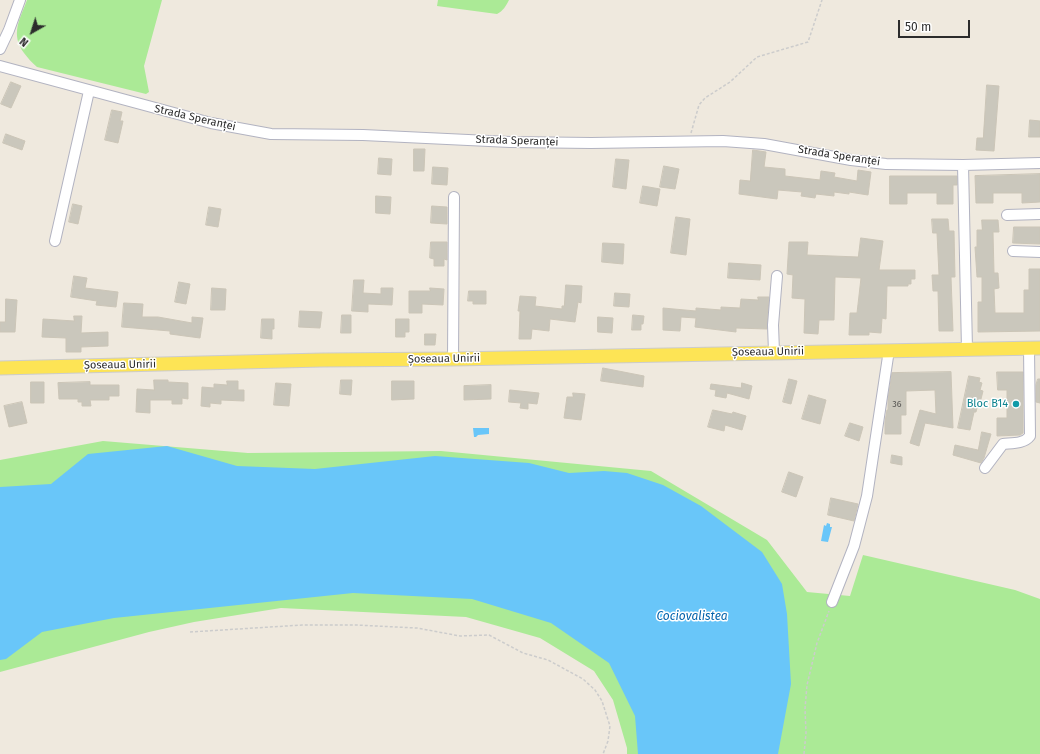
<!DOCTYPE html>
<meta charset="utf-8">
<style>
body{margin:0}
#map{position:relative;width:1040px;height:754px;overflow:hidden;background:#efe9de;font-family:"Fira Sans",sans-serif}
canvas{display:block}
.north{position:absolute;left:12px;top:12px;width:40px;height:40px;-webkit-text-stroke:3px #fff;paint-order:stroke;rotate:219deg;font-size:11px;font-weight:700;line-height:16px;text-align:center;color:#2c2c2c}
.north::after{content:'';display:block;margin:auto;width:14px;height:18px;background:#2c2c2c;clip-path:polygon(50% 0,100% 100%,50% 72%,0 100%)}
.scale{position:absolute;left:898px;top:20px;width:72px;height:18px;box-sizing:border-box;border:2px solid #2c2c2c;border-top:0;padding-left:5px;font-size:12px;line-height:14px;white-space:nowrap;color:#2c2c2c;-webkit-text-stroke:3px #fff;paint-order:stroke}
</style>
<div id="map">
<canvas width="1040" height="754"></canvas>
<div class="north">N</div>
<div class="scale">50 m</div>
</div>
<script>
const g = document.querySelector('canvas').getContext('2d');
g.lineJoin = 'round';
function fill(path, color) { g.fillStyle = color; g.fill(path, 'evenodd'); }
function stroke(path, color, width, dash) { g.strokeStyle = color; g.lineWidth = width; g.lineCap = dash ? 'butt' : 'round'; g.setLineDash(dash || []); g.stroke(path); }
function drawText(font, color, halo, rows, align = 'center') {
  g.font = font + ' "Fira Sans",sans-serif'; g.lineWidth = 3; g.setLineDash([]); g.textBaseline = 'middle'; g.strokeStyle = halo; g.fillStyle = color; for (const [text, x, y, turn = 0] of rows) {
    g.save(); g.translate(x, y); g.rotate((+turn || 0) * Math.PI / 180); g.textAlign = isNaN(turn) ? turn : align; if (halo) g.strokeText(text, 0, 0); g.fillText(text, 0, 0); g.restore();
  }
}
fill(new Path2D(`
 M27,0H162L144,66L149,92L146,94L37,67C32,63 28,58 24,53C10,34 20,19 27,0Z
 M438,0H509C506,6 503,11 497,14L437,6Z
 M103,441L248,453L441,451L651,471L767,540L807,592L850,596L863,555L1015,590L1040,599V754H627V748L613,700L594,671L540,638L466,617L281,608L194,622L149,632L0,672V460Z`), '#abea96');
fill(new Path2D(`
 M473,428H489V434L478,435L476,437H474Z
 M167,446L237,466L315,469L435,456L529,463L569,473L604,471L627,473L663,485L701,506L762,552L782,584L787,614L791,684L778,754H638L635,716L609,663L551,623L472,599L353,593L114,618L42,632L6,659L0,660V487L51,484L88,454Z
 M827,523L830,524V527H832L828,542L821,541L824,525L826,526Z`), '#69c6f9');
const building = new Path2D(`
 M11,82L21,86L11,108L1,104Z
 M987,85L999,86L994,151L976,150L977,138H983Z
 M112,110L122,112L120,121H123L118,143L105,140Z
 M1030,120L1040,121V137H1029Z
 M6,134L25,141L22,150L3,143Z
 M414,149H425L424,171H414Z
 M753,150L766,152L764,167L785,169V176L820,180L821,171L835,173L834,177L857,181L858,170L871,172L868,195L849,192V194L834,192V196L816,194L815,198L801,196L802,192L778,190L777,199L739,194L740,180L750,181Z
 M379,158L392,159L391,175L378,174Z
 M616,159L629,160L626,189L613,187Z
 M664,166L679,169L675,189L660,187Z
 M433,167L448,168L447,185L432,184Z
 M1040,174V202L1022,203V193H993V203H976L975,176Z
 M890,176H957V185H953V204H937V193H907V204H890Z
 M643,186L660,189L657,206L640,203Z
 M376,196L391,197L390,214L376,213Z
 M73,204L82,206L78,224L69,222Z
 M432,206L447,207V224L431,223Z
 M209,207L221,209L218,227L206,225Z
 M676,217L690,219L686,255L671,253Z
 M932,219H948L949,231H954L955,277H951L953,331H939L938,291H933L932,275H939L937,233H933Z
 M982,220H998L999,232H993L994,273H998L999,288L994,289L995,313H1024V290H1029V269H1040V331L978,332V302H982V277H977L975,247H977V230H982Z
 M1014,227H1040V244L1013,243Z
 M861,238L883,241L879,270H915V279H911V284H908V286H887L886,319L882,318L881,333L869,332V335H849L850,313H857L861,278L835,277L834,320H819L818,334L804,333L805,299L792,298L793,275L787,274L789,242H808L807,255L858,257Z
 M431,242H447V260L444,259V266H434V259L430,258Z
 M603,243L624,244L623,264L602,262Z
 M729,263L761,265L760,280L728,278Z
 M74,276L87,278L85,288L118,292L116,307L96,305L97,301L71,297Z
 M354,280H364L363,293L381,294V288H393L392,305L368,304V312L352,311Z
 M179,282L190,284L186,304L175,302Z
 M566,285L582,286L581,303L578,302L575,322L550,319L549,331L532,329L531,339H519L520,311H518L520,296L536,297L535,306L562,309V306H564Z
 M212,288L226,289L225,310H211Z
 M430,288L444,289L443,305L422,304V313H409V291H430Z
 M469,291H486V304H473V301H468Z
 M615,293L630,294L629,307L614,306Z
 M758,297H769L767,329L736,328V332L695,327L696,318L681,317L680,331L663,330V308L696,311V308L721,310V307L740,308L741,299L758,300Z
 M6,299L17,300L15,332H0V322H5Z
 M124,303L143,304L142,317H158L192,323V317L203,318L200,338L170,334V331L122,327Z
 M300,311L322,312L320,328L299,327Z
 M342,315H351V333H341Z
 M633,315L644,316L643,324H641V330H632Z
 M74,316H82L81,333L108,332V346L81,347V352H66V338L42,337L43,319L74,321Z
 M598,317L613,318L612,333L598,332Z
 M262,319H274V329H272V339L261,338Z
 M396,319H409V332H405V337H396Z
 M425,334H436L435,345H425Z
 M603,368L644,376L643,387L601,381Z
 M951,372L953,428L925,423L919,446L910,443L920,410L936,414L935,390L906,391V415H901V434H885V422L887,410H888V399L892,373Z
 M997,372H1023V433L1020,435L997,436V418H1007V390H998Z
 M969,376L980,378L979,382L982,383L980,390L983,391L980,403H978L976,412H974L970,430L958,428Z
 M789,379L797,381L791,404L783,402Z
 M1038,379H1040V403L1036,402V385Z
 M154,380H168V382L188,383V399L182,398V404H172V400H150V413L136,412L137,389L154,390Z
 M341,380H352L351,395L340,394Z
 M227,381H238V390H244V401L221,400V404L210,403V407L201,406L202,387L214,388V384L227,385Z
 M392,381H414V399L392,400Z
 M31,382H44V403H31Z
 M90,382V385H119V396H109V400H90L91,406H82V402H78V399H59L58,383Z
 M276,383L291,384L289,406L274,405Z
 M742,383L752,386L749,399L727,393L726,398L715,396L716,390L710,389L711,384L741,388Z
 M491,385V399L464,400V386Z
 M510,390L539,393L537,404L528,403V409L520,408L521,403L509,402Z
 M573,393L585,394L581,420L564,418L567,397H573Z
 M809,395L826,400L820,424L802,419Z
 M22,402L27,423L9,427L4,406Z
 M713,410L732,414L733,412L746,416L742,430L725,425L724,431L708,427Z
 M850,423L863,427L859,441L845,436Z
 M982,432L991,434L984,458L981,463L953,455L955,445L978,450Z
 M892,455L902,457V465L891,463Z
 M789,472L803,477L796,497L782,492Z
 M831,498L858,504L854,521L828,515Z`);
fill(building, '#cac7bc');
stroke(building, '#cbc5b7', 1);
const minor = new Path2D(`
 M0,49L9,30L20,0
 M0,66L211,123L271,134L363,135L510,142L591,143L723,141L764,144L851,160L886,164L963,165L1040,163
 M963,165L967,349
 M1007,215L1040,214
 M55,241L89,91
 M1013,251L1040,252
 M774,352L773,325L777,276
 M453,359L454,197
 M985,468L1003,444C1012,443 1024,444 1030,436L1029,348
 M832,602L854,546L867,496L889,350`);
const major = new Path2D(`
 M0,368L322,360L453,359L1040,348`);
stroke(minor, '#b2b3c1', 12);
stroke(major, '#ccc', 15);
stroke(new Path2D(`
 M691,133L699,105L705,98L730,82L757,57L808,42L822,0
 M190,632L302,625H357L417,628L460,636L489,635L523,653L548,660L583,679L595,690L602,701L610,726L608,741L603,754
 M804,754L806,733L805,709L807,685L817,643L829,611`), '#ccc', 1.5, [3, 2]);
stroke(minor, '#fff', 10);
stroke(major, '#fde455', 13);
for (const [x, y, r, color] of [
 [1016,404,4,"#0f9aa8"]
]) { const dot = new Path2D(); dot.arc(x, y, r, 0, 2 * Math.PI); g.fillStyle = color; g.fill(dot); stroke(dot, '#fff', 1.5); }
drawText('9px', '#545350', null, [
 ["36",897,404]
]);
drawText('11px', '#2c2c2c', '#fff', [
 ["Strada Speranței",195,118,13],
 ["Strada Speranței",517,141,2],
 ["Strada Speranței",839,156,9],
 ["Șoseaua Unirii",768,352,-1],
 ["Șoseaua Unirii",444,359,-1],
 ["Șoseaua Unirii",120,365,-1]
]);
drawText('11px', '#0d838f', '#fff', [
 ["Bloc B14",1008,404]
], 'right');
drawText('italic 12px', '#0262ab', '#fff', [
 ["Cociovalistea",692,617]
]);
</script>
